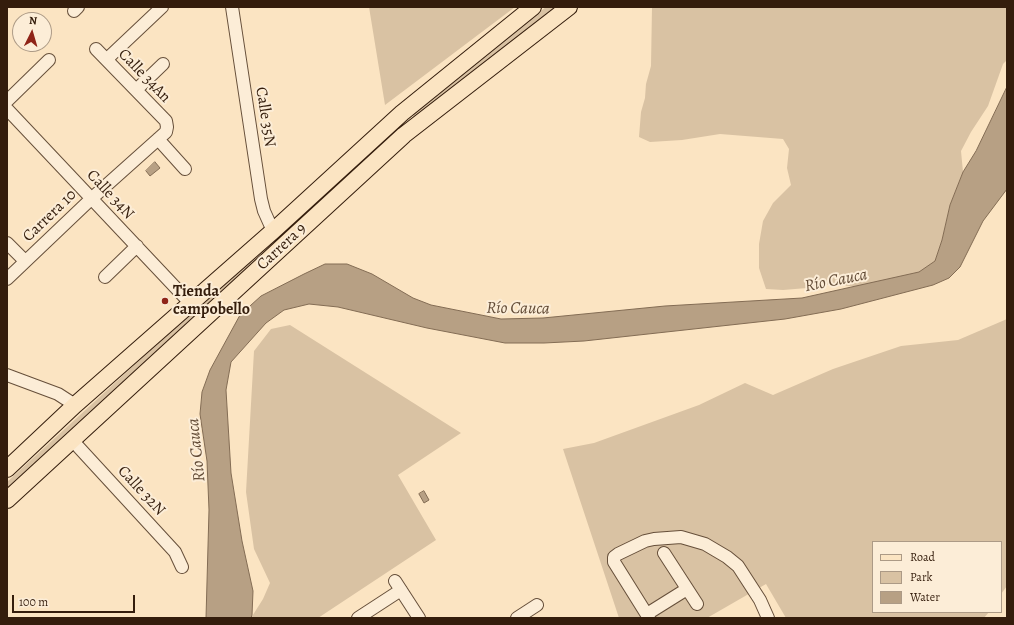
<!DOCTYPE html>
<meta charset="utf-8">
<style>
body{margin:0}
#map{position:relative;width:1014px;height:625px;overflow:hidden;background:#fbe4c2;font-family:Alegreya,serif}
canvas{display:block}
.frame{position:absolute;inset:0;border:8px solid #341d0c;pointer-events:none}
.legend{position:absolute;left:872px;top:541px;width:130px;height:72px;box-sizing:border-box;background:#fcedd7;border:1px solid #ac9a86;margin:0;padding:5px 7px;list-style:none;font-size:12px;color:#341d0c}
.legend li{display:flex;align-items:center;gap:8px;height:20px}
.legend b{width:20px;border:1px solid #ac9a86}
.north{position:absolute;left:12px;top:12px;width:40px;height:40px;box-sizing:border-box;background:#fcedd7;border:1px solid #ac9a86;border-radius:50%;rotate:5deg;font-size:11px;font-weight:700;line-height:16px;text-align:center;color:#341d0c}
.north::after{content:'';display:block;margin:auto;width:14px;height:18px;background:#8f2418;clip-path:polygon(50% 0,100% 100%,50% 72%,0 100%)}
.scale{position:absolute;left:12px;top:595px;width:123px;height:18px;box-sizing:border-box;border:2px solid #341d0c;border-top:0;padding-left:5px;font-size:12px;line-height:14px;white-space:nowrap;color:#341d0c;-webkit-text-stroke:3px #fcedd7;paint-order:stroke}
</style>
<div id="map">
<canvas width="1014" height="625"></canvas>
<div class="frame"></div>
<ul class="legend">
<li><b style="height:5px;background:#fbe4c2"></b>Road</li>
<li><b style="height:11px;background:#d9c2a3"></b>Park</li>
<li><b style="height:11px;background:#b7a084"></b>Water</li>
</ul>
<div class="north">N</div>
<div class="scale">100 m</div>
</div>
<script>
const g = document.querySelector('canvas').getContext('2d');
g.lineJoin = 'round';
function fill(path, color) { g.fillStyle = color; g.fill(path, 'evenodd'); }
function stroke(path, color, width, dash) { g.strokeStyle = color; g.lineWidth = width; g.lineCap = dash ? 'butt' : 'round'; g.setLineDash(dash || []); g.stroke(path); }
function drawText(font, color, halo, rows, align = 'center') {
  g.font = font + ' Alegreya,serif'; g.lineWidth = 4; g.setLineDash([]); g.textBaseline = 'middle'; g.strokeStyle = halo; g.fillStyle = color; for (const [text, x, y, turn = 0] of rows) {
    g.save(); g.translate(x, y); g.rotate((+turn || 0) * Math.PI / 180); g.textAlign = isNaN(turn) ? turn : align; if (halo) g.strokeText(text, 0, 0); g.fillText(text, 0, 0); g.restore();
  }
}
fill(new Path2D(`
 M369,7H515L385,105Z
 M546,7H562L415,120L413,114L494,47Z
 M652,7H1007V60L1003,64L988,106L971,132L961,151L963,172L950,205L942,240L935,261L920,272L858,287L831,284L807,288L783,290L766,289L759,268V244L763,221L773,203L791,185L787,168L789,149L783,139L720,134L682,140L650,142L639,137L641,112L645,98L646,84L651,66Z
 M400,121V129L7,490V482Z
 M1007,319V586L1001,594V542H873V612H989L984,618H786L766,584L707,618H619L563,449L594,443L699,405L745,383L773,395L833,369L901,346L958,340Z
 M290,325L461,433L398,475L436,540L318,618H251L263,599L270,583L254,549L246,492L254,351L271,329Z`), '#d9c2a3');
const water = new Path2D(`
 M1007,87V189L983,221L960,267L949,278L933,285L841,309L785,319L584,341L544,343H505L427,328L338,307L309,304L284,310L266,323L231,362L226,390L231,473L242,541L253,591L252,615L251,618H206L209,510L207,461L200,414L202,392L210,370L240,315L261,296L304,274L325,264H347L372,274L413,298L431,305L501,319L543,318L665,306L802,298L919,272L935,261L942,240L950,205L963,172L976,151Z
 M155,162L160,168L150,176L146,171Z
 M424,491L429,500L424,503L419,494Z`);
fill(water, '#b7a084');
stroke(water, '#836c54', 1);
const minor = new Path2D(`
 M232,7L261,199L264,211L273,231
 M74,11L78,7
 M107,59L162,7
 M136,90L163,64
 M7,101L49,60
 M7,109L191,304
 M158,139L185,169
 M7,243L25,261
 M105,277L137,246
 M7,279L91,199L166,132L167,127L166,121L96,49
 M7,375L58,394L75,405
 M72,440L175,552L182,567
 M664,553L697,604
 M395,581L419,618
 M647,614L687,589
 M358,618L401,590
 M517,618L537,605
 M649,618L614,562V557L618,554L645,541L654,539L681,537L705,544L727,557L738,566L760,600L768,618`);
const major = new Path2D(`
 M7,469L75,405L273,231L402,113L533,7
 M7,500L404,135L569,7`);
stroke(minor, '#664f3a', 14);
stroke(major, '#341d0c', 18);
stroke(minor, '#fcedd7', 12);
stroke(major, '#fbe4c2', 16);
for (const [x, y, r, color] of [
 [165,301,4,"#8f2418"]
]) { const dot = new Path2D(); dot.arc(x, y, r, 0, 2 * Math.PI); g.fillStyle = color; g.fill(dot); stroke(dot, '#fcedd7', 1.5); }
drawText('16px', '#341d0c', '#fcedd7', [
 ["Calle 34An",144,76,46],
 ["Calle 35N",265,117,81],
 ["Calle 34N",110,195,47],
 ["Carrera 10",50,216,-44],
 ["Carrera 9",282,247,-43],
 ["Calle 32N",141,491,47]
]);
drawText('bold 16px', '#341d0c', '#fcedd7', [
 ["Tienda",173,292],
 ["campobello",173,310]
], 'left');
drawText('italic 17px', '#624b36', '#fcedd7', [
 ["Río Cauca",836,281,-11],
 ["Río Cauca",518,309,1],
 ["Río Cauca",197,450,-96]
]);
</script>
